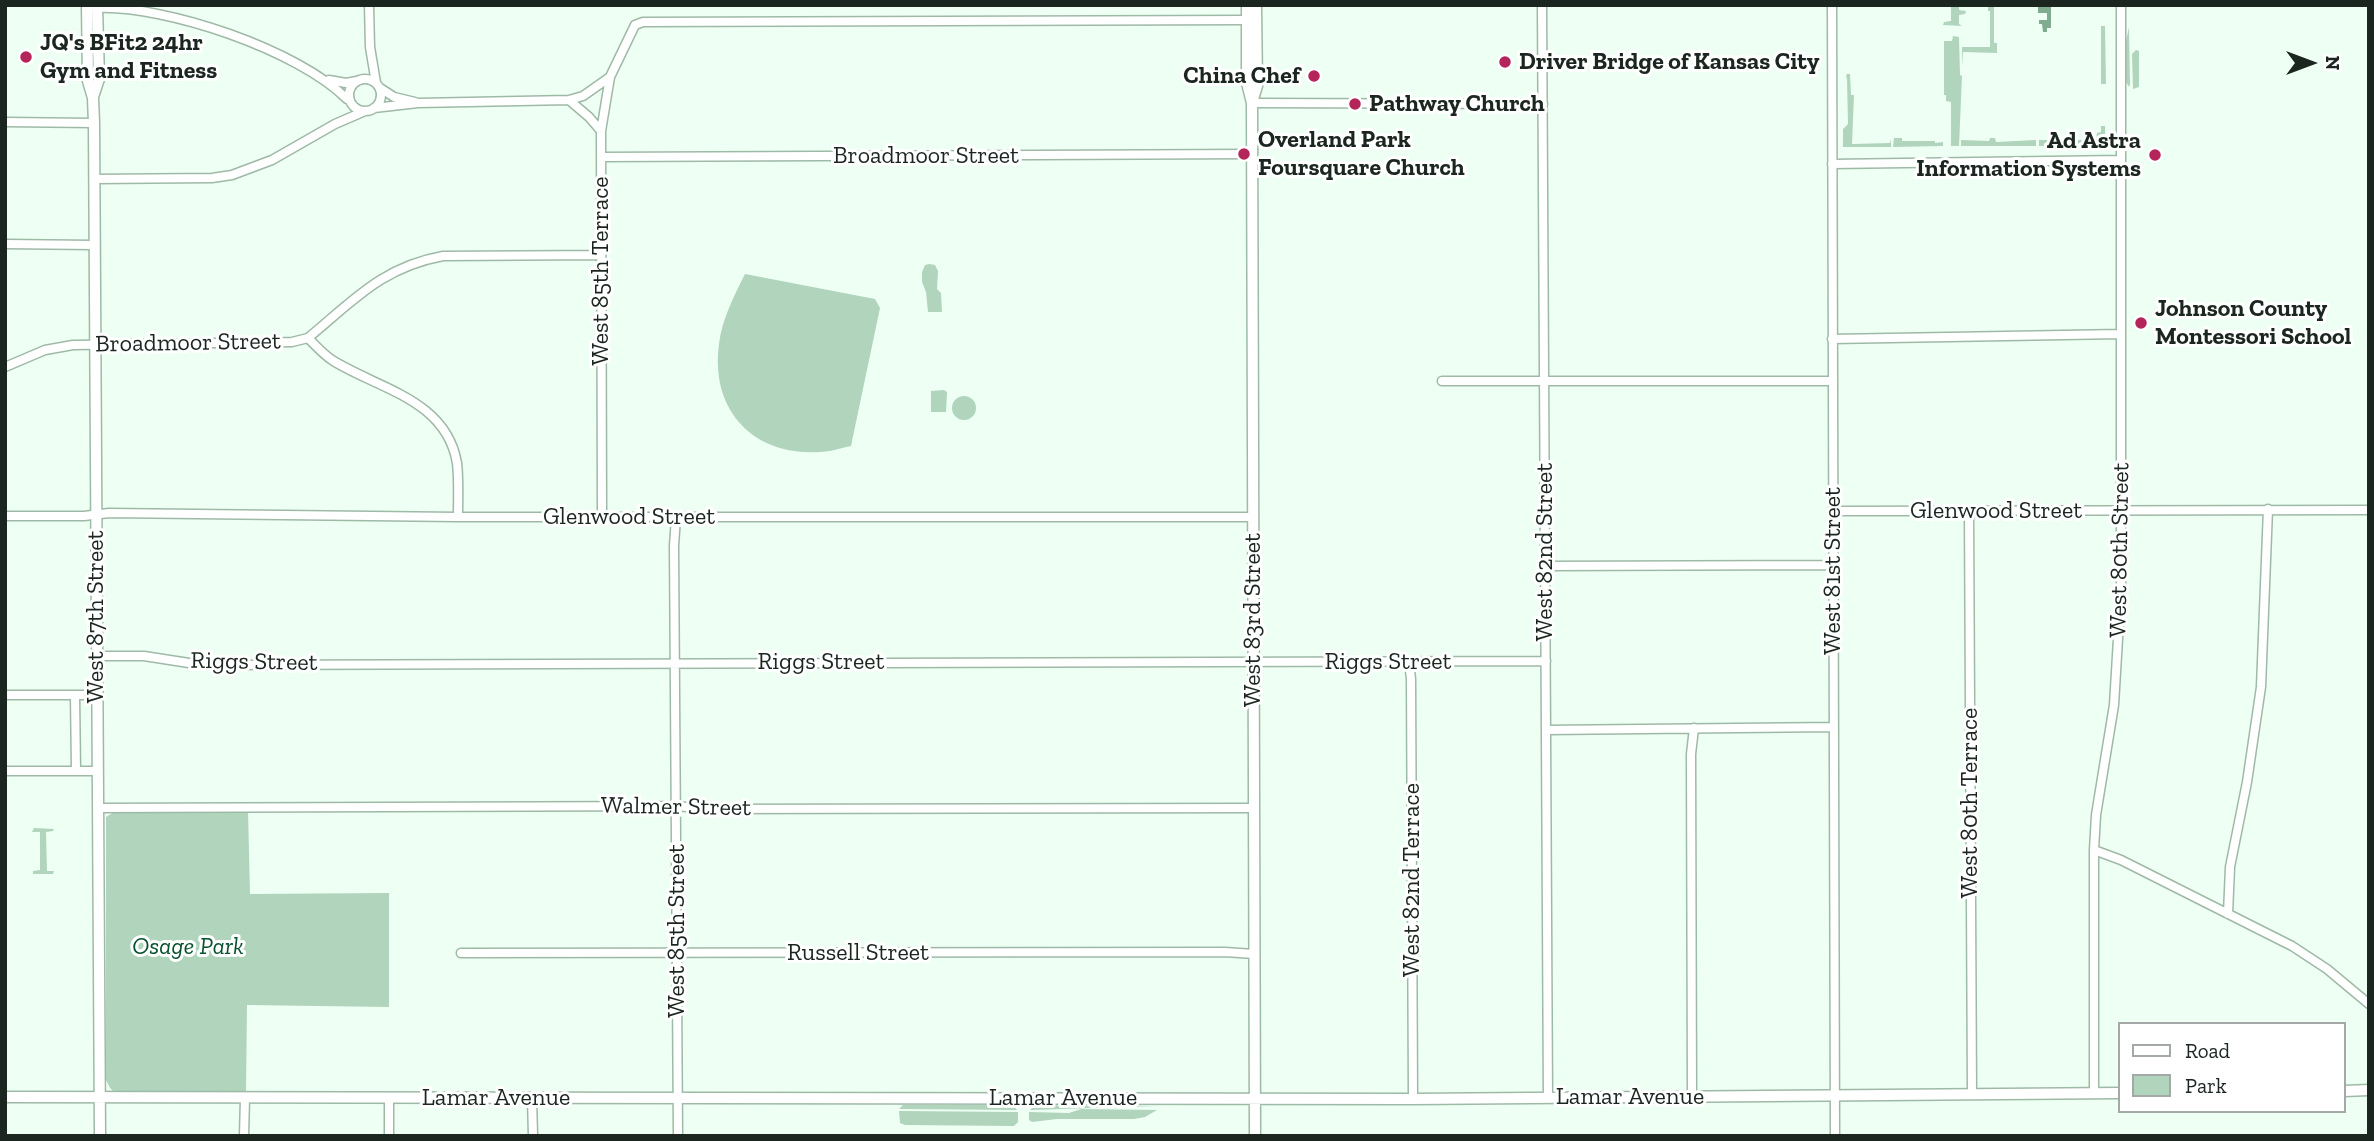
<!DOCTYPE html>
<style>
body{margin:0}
#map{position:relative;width:2374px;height:1141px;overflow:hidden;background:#eefff3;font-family:"Zilla Slab",serif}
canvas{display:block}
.frame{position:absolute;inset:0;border:7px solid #1c2620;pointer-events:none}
.legend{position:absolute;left:2118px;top:1022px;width:228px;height:91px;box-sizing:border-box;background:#fff;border:2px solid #a4a8a6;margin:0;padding:9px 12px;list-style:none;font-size:21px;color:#1c2620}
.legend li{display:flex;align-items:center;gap:14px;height:35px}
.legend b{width:35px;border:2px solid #a4a8a6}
.north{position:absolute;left:2276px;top:28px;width:70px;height:70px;-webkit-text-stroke:5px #fff;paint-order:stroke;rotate:90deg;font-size:19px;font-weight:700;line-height:28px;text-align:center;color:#1c2620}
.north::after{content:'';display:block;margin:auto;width:24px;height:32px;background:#1c2620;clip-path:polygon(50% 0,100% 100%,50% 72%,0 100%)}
</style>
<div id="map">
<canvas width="2374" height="1141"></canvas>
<div class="frame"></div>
<ul class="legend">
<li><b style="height:9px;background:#fff"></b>Road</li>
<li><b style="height:19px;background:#b0d5bc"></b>Park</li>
</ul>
<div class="north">N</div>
</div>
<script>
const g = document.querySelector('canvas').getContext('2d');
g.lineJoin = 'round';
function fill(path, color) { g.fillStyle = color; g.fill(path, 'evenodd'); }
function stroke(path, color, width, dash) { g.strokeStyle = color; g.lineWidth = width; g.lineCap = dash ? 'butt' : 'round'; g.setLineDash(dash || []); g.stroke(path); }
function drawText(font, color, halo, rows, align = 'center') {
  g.font = font + ' "Zilla Slab",serif'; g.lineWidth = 6; g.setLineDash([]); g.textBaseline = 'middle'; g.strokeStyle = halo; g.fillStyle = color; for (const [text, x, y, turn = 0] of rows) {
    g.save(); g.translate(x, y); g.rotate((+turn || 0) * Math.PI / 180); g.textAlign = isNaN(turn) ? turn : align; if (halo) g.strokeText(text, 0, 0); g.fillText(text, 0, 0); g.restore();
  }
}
fill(new Path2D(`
 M1951,5H1959V10L1966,11L1965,14L1959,15V24L1962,26L1943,25L1944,22L1951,21Z
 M1988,5H1994V43H1997V53L1963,52L1962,67V47H1990V11H1988Z
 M2101,26H2105L2106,84H2101Z
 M2129,27L2130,84L2129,87L2126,82V41Z
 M1953,36L1959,37L1960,75L1962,76L1959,146H1951V102L1946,101V95H1944V41H1952Z
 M2136,50L2139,51V87L2133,89L2132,54Z
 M1847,74H1850L1851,95H1854L1852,144L1890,143L1891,139V147H1843V129L1848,124L1847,79L1846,76Z
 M2101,126H2105V145L2039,146V140H2096L2097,133L2101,132Z
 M1894,138H1902V141H1935V143L1943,142V146L1893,147Z
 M1990,138H1995L1996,142L2036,140V146H1961V140L1989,141Z
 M929,264L935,265L938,271L937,289L941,293L942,312H928L926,292L922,282V272L925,265Z
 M745,274L875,299L880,308L851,446C841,448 830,452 819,452C753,456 710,410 719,344C722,319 734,296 745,274Z
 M944,390L947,392L946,412H931V391Z
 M952 408a12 12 0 1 1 24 0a12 12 0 1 1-24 0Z
 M248,810L250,894L389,893V1007L247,1005L246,1091H113L110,1088L106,1080V817L114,812Z
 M34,828L54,829L53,831L46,832L47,871H54L53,874H33V871L40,870V832H32Z
 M903,1105H1013L1017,1110L899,1109Z
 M1035,1105L1156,1106L1030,1110Z
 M1081,1109L1157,1110L1145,1117L1134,1119H1057L1032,1122L1029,1120V1112L1069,1113Z
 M899,1111L1018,1112V1122L1014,1126L905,1125L900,1123Z`), '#b0d5bc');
fill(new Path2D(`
 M2038,5L2051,7V28H2047V32H2043L2042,24H2039V20H2047V13H2038Z`), '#80ab8e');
const minor = new Path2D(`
 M369,5L370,47L376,83
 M1542,5L1548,1098
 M1832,5L1835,1136
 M97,8C166,5 298,50 347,99
 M349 95a16 16 0 1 1 32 0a16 16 0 1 1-32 0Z
 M329,80L346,83L357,81
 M380,88L394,97L415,102
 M569,100L589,117L601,131
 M1252,103L1543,104
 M374,108L418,103L569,100L583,96L610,77
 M5,122L94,123
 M601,157L1252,154
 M1832,164L2121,160
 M94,179L212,178L232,175L272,160L335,124L365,111
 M5,244L94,245
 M308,338C316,346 323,354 332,360C378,389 446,399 457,463C459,480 458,499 458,517
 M1832,339L2121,334
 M5,367L45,350L73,345L292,342L308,338C353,301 382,267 443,256L601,255
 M1442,381H1832
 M1833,511L2369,510
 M1969,511L1972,1094
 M5,516H84L109,513L458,517H1253
 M602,516L601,131L610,77L635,25L643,22L1246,20
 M676,517L674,546L678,1136
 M1545,566L1833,565
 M97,656H144L189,663L220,665L1546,661
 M1409,662L1411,679L1413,1099
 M5,695H97
 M75,695L76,771
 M1546,730L1834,727
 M5,771H98
 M98,808L677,806L706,809L1254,808
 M2094,850L2121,860L2292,946L2327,969L2369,1004
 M2228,914L2230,867L2247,782L2261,687L2268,509
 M461,953L1225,952L1254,954
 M2094,1093V850L2096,815L2114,705L2121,589V5
 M389,1097V1136
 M1692,1097L1691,754L1694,728
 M532,1098L533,1136
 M244,1136L245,1098`);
const tertiary = new Path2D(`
 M87,5L88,81L93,98L94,123L100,1136
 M1247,5V83L1252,103L1255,1136
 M93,97L99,79L97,5
 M1253,99L1257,86L1256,5
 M2344,1091L2369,1090
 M5,1097L1413,1099L2120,1093`);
stroke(minor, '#9fb9a7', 11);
stroke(tertiary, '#9fb9a7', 13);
stroke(minor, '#fff', 8);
stroke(tertiary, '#fff', 10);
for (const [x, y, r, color] of [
 [26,57,7,"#b42659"],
 [1505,62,7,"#b42659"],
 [1314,76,7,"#b42659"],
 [1355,104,7,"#b42659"],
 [1244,154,7,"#b42659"],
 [2155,155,7,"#b42659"],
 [2141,323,7,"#b42659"]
]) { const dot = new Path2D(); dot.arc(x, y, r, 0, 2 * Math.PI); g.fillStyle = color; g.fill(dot); stroke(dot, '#fff', 2.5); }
drawText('bold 24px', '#1c2620', '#fff', [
 ["JQ's BFit2 24hr",40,43],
 ["Gym and Fitness",40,71],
 ["Driver Bridge of Kansas City",1519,62],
 ["China Chef",1300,76,"right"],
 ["Pathway Church",1369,104],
 ["Overland Park",1258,140],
 ["Foursquare Church",1258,168],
 ["Ad Astra",2141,141,"right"],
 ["Information Systems",2141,169,"right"],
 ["Johnson County",2155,309],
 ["Montessori School",2155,337]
], 'left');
drawText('24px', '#1c2620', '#fff', [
 ["Broadmoor Street",926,156],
 ["West 85th Terrace",601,271,-90],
 ["Broadmoor Street",188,343,-1],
 ["Glenwood Street",1996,511],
 ["Glenwood Street",629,517],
 ["West 80th Street",2120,550,-89],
 ["West 82nd Street",1545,552,-90],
 ["West 81st Street",1833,571,-90],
 ["West 87th Street",96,617,-90],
 ["West 83rd Street",1253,620,-90],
 ["Riggs Street",254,662,1],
 ["Riggs Street",821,662],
 ["Riggs Street",1388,662],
 ["West 80th Terrace",1970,803,-90],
 ["Walmer Street",676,807,1],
 ["West 82nd Terrace",1412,880,-90],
 ["West 85th Street",677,931,-90],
 ["Russell Street",858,953],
 ["Lamar Avenue",1630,1097],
 ["Lamar Avenue",496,1098],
 ["Lamar Avenue",1063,1098]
]);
drawText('italic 24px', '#06522e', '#fff', [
 ["Osage Park",188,947]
]);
</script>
